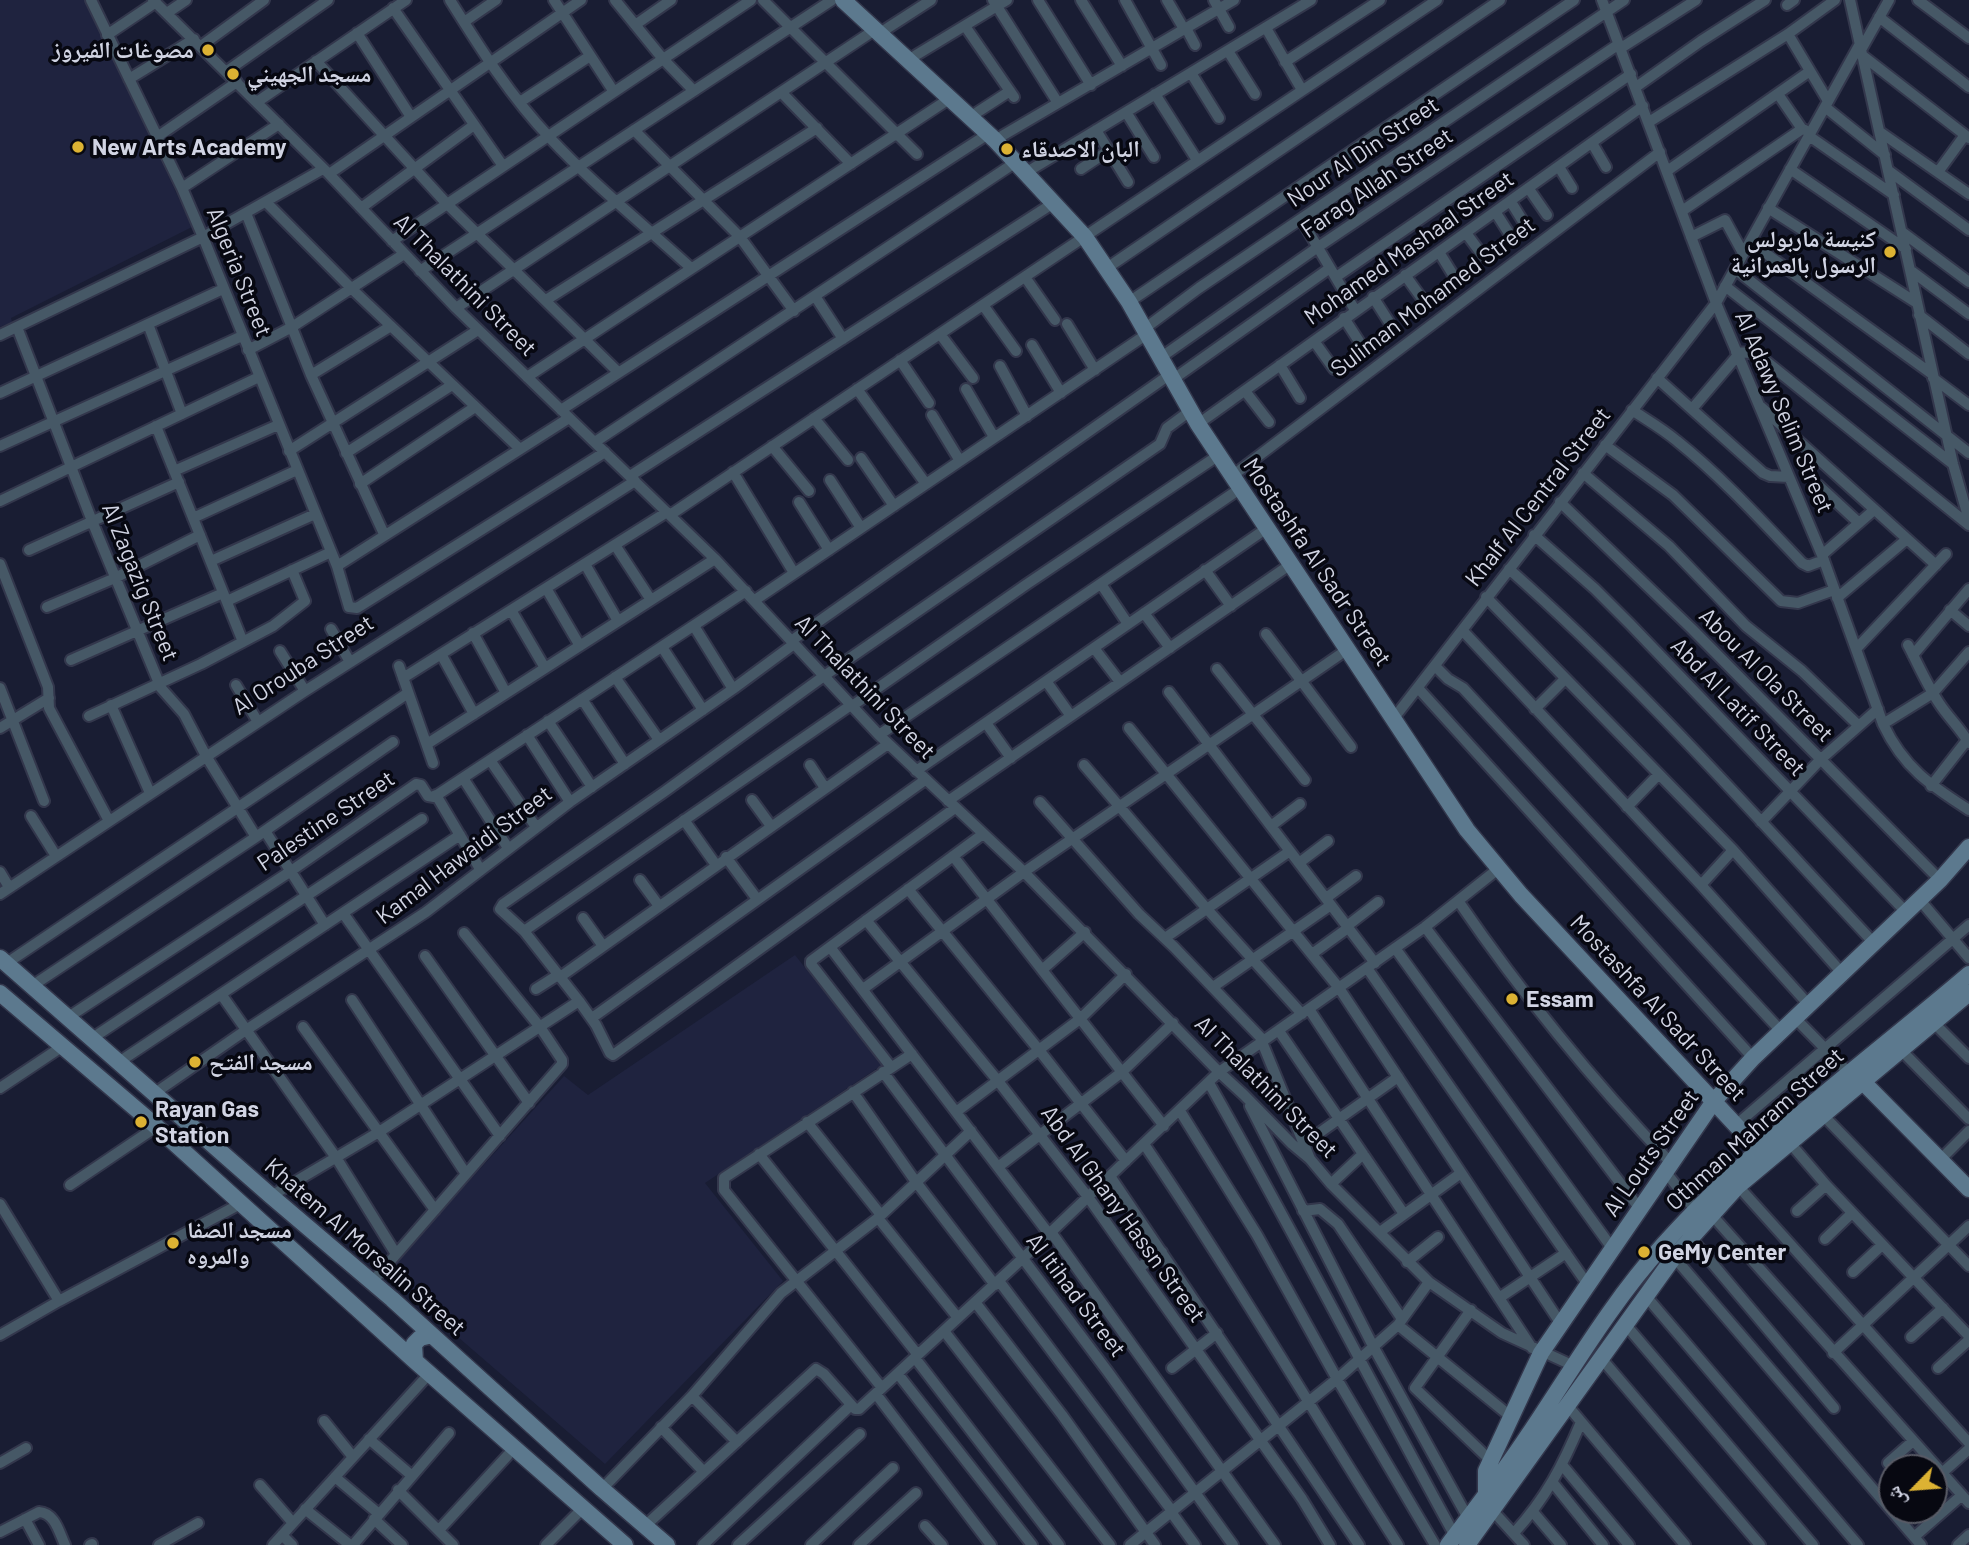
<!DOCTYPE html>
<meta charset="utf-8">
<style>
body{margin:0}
#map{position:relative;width:1969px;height:1545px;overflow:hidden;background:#191d33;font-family:Barlow,"Noto Naskh Arabic",sans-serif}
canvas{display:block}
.north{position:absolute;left:1878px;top:1454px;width:70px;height:70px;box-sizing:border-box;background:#070811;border:2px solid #585a65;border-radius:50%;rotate:245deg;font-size:19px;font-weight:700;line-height:28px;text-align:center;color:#d1d4e3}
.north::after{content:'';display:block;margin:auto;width:24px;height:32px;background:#dcb233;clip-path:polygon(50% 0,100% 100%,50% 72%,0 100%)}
</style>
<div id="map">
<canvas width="1969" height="1545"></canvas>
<div class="north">ش</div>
</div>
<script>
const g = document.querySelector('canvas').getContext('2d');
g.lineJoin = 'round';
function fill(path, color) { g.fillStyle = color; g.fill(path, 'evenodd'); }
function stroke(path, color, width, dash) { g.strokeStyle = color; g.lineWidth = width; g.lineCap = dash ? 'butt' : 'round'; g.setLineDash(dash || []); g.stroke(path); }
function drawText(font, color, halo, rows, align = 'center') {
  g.font = font + ' Barlow,"Noto Naskh Arabic",sans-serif'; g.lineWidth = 7; g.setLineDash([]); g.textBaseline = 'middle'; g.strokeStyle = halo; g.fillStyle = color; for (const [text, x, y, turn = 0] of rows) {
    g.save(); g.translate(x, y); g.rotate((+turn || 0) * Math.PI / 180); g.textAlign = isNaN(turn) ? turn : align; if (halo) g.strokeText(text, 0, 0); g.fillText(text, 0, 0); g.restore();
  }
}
fill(new Path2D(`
 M0,0H87L192,227L11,318L12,322L0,327Z
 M795,955L882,1065L705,1183L783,1281L605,1464L385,1274L564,1076L588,1095Z`), '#1f233f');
const street = new Path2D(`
 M91,0L182,188L203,237L337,566L349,607L357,608L605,452
 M153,0L329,174L456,308L715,559L879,735L1024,872L1219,1072L1244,1095L1292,1144L1310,1159L1331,1184L1429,1282L1502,1333L1574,1366
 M450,0C480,48 511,97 550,138C594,185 644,225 691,268
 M554,0L614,92
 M615,0L663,59L694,91
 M763,0L917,154
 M993,0L1058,103
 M1038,0L1091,85
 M1081,0L1122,66
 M1125,0L1161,65
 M1167,0L1184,29
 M1214,0L1229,27
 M1602,0L1716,303L1822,555L1883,724C1904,768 1930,785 1969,810
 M1850,0L1953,464L1969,520
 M1918,0L1969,38
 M1787,5L1794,0
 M393,8L503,166
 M167,13L186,0
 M1879,17L1969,87
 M464,22L496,0
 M635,25L671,0
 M965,26L1014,97
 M1186,28L1195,45
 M1266,28L1302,90
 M357,33L411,117
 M880,33L931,0
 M1788,34L1828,101
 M107,35L156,2
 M201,46L264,0
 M1621,48L1696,0
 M1862,48L1889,0
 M1228,51L1255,94
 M1863,56L1969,138
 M908,60L1007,0
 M316,61L447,204L618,372
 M1285,62L1380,0
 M227,71L328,0
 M1191,73L1219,118
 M129,79L194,39
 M1636,87L1701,41L1765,0
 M782,93L851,164
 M1155,94L1197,160
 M1778,94L1802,129L1805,130
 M257,102L406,0
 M520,102L590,56
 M1825,107L1885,155
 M1126,112L1154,157
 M970,117L1010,91
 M1649,122L1788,34L1835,0
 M634,130L740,237L794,311
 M1096,130L1128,182
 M1880,132L1969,194
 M1809,136L1894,195
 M157,137L237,82
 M995,140L1234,0
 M1592,143L1606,167
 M1559,167L1572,188
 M1081,169L1108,151
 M1790,169L1906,249
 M1667,171L1810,71
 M1889,171L1969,230
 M1027,172L1311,0
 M1938,172L1965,135
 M329,174L581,0
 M182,188L279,124
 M1529,189L1547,215
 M266,202L352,289L520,449
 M1511,202L1524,223
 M361,208L474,125
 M1768,208L1917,303
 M1682,211L1802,129
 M246,213L311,375L384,534
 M1496,213L1512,238
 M1301,219L1355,310
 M1902,232L1969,282
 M1466,233L1483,256
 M1691,237L1725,220L1743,253
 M392,241L751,0
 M1750,242L1932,374
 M1439,252L1455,278
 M1107,268L1500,0
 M1735,269L1969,453
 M1910,270L1969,314
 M420,271L832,0
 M1405,275L1423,300
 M1025,277L1055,320
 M1336,277L1631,74
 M1725,286L1953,464
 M815,296L843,339
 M1373,297L1389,322
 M546,300L817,128
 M1129,302L1574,0
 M983,305L1016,351
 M456,308L876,29
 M1919,315L1969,354
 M1344,318L1364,349
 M148,324L182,414
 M1067,324L1095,370
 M17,327L92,521L161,688L184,714L206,756L256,837
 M1144,329L1199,288L1624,0
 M940,334L973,378
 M0,335L203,237L323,169
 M1314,341L1334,369
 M1032,345L1061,393
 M248,350L292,327L404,254
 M1736,352L1750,353L1762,358L1969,525
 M1160,358L1318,247L1619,44
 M900,360L929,403
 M1280,365L1300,398
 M1000,366L1027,416
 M311,375L391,326
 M527,377L949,99
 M1657,378L1763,473L1770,476L1789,477
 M1933,378L1969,405
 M1172,380L1330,268
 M857,389L926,484
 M966,389L994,437
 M1245,391L1269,422
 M0,393L223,289
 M1761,407L1936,565
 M1692,409L1738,355
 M561,410L988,134
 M1632,410C1647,420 1663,429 1677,441C1722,477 1762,521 1802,563L1808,566L1824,560
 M932,415L960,461
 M814,418L848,460
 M1198,424L1643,106
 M156,426L243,642
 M595,442L1016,162
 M1605,445L1673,495L1781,601L1798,603L1834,590
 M0,446L242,336
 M772,446L809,491
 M289,451L478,330
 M346,453L452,385
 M861,458L894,506
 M174,471L278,425
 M733,472L794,573
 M1583,473L1669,546L1746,626L1802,671L1858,725
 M630,476L1055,202
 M1232,476L1660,152
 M830,480L861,528
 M360,484L475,407
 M1818,485L1859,523
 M0,501L259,377
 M799,502L829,550
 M1560,502L1692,629L1940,880
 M670,515L1437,0
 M193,518L297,470
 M1534,535L1595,589L1630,624L1906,912
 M615,545L651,600
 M29,550L179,482
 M1822,555L1874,510
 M211,561L315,514
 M0,564L48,687L49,708L109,821
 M585,564L618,621
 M337,566L569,418
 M1509,569C1639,684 1755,816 1874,943
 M1205,570L1231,606
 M1101,584L1128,624
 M546,588L580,646
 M1486,597L1733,850L1842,973
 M1837,598L1907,539
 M755,600L1147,334
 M227,601L331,552
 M47,607L115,578L200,535
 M511,610L545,668
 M1950,610L1969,626
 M1144,613L1170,648
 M694,626L733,689
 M331,629L350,662
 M1463,631L1701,885L1809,1005
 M473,633L506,693
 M1266,634L1351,747
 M791,641L1169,375
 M1908,645C1918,664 1927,685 1939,703C1948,717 1960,728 1969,743
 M662,647L703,710
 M1094,648L1120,682
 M1856,649L1946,554
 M280,651L305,691
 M441,654L474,714
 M1913,655L1969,589
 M71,660L223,593
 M399,666L433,763
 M1435,666L1448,679L1463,688L1781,1031
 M1217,669L1305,780
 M615,677L659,740
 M403,678L667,512
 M1046,681L1071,716
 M236,685L258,722
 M0,688L44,801
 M1418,688L1753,1058
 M1169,692L1375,963
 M582,699L625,764
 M111,705L150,793
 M852,706L1027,584L1219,455
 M1535,709L1565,679
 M89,716L201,664L273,626L305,601L292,570
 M1394,718L1716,303L1861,42
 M548,721L592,787
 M986,723L1011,758
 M1883,724L1933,693L1969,652
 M0,728L49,698
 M1129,728L1339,988L1561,1324
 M527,735L570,802
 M879,735L1241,488
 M427,744L715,559
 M490,760L536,827
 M810,765L825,788
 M1084,765L1207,909L1302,1014
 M916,771L1267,528
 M463,778L508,848
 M1931,786L1967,740
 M436,795L480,869
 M752,800L771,826
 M948,801L1291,564
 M1040,802L1139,914L1174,947L1264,1041
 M1627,807L1658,775
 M955,808L613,1055L610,1053L596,1025L579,1001L524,931L500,909L503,904L664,792L824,676L1160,444L1167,428L1190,411
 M31,816L56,856
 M684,820L716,865
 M1761,822L1820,760L1878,709
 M1271,826L1300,804
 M265,831L325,925
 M953,856L1164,1126
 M726,857L757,899
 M1299,863L1328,841
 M0,872L9,887
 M640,880L659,906
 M1701,885L1733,850
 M908,889L1039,1050L1126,1161
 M0,894L305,691L635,481
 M1326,898L1356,876
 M1919,899L1969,958
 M1459,902C1522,994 1594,1082 1671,1163
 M343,913L500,1136
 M583,918L603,946
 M866,920L998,1081L1088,1197L1302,1499L1330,1545
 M1347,926L1378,902
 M1425,927L1640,1209
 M524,931L851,705
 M1165,938L1290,851
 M830,947L1049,1234
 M1395,948L1612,1248
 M1312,954L1348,928
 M425,956L529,1103
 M7,963L408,693
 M1367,968L1588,1285
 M1042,970L1085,932
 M560,977L888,744
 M32,986L256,837L393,742
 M1213,987L1331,905
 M536,989L558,975
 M863,989L1024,872L1348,649
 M221,994L337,1159L396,1254
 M352,1000L466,1174
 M1309,1009L1532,1348
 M67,1018L291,871L416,784L421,785L428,796L434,797L746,591
 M592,1018L925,780
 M1795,1018L1850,1074
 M1931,1020L1969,1058
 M303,1027L435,1210
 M1279,1031L1404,1214
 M91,1039L422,819
 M1262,1042L1310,1159
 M1900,1049L1969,1119
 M119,1062L460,835
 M891,1067L811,964V961L983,834
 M883,1072L1108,1372L1233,1545
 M1209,1083C1294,1232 1372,1385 1455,1536
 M0,1088L63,1046
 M853,1092L916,1182L995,1285
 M155,1093L246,1030L426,912L570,802L733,689L794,644
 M1250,1106L1373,1346L1468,1518
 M1180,1111L1257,1235L1337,1379L1435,1545
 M956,1112L1080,1019L1126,974
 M1823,1115L1969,1266
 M807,1122L881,1215
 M1736,1125L1969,925
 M1305,1143L1398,1077
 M1790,1143L1826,1185L1969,1336
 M1144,1144C1233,1275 1313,1412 1398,1545
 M759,1154L918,1355
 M1940,1160L1969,1131
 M998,1167L1122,1072L1173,1023
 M1665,1171L1695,1210
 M1110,1176L1359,1545
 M1331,1184L1363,1154
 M70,1185L156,1127
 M1738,1186L1969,1443
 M271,1196L379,1132L579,1001
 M0,1204L59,1301
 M1303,1211L1320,1209L1338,1224L1402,1319
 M1797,1211L1826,1185
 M1711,1214L1969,1503
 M878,1218L958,1318
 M1051,1232L1275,1545
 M1380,1232L1461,1173
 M1691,1238L1834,1408
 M1825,1239L1852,1213
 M1674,1257L1921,1545
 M1407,1262L1438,1237
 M1140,1267L1162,1252
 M1853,1272L1882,1245
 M999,1281L1172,1511
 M372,1282L562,1064V1060L540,1027L464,933
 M1645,1295L1858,1545
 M1499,1298L1566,1253
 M975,1302L1062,1415L1155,1545
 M1471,1310L1415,1388L1489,1459
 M1625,1324L1813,1545
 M1398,1325L1510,1416
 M944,1331L1110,1545
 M0,1335L59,1301L240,1204
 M1911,1337L1943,1308
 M1833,1353L1969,1226
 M915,1358L1059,1545
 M1601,1358L1760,1545
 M1172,1368L1217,1333
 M1938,1368L1969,1340
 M898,1374L1032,1545
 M882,1388L724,1190V1178L912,1054
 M876,1394L991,1545
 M692,1396L737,1442
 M1567,1405L1685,1545
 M324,1421L353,1457
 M661,1427L704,1472
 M369,1439L411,1475
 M0,1463L26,1448
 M1888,1463L1913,1441
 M1563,1466L1629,1545
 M1942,1473L1969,1449
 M335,1477L379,1514
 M1553,1483L1603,1545
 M260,1485L293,1523
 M602,1489L692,1396L781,1293L878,1218L971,1131
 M398,1490L453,1545
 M305,1509L350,1545
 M1492,1510L1524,1545
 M1171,1512L1195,1545
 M1533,1512L1561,1545
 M25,1519L39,1545
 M374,1519L402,1545
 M645,1526L816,1369L824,1374L855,1409H859L1049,1234L1219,1072L1425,927L1498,869
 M925,1526L942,1545
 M439,1530L508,1455
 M0,1532L39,1512C55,1513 59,1532 65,1545
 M1514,1533C1546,1498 1563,1465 1581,1422
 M282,1535L292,1545
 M1914,1537L1962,1495
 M90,1545L92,1544
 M159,1545L198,1523
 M273,1545L429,1374
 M353,1545L449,1433
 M546,1545L583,1508
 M703,1545L851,1405
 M738,1545L860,1434
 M811,1545L893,1468
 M859,1545L916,1493
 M1130,1545L1337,1379L1398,1325L1429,1282
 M1958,1545L1969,1535`);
const secondary = new Path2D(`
 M843,0L995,140L1085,237L1129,302L1198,424L1467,830L1521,895L1759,1150
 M0,958L271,1196L392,1299L602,1489L667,1545
 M0,993L149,1120L415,1361L625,1545
 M1863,1082L1969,1189
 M415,1361L414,1344L420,1338L432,1335
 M1492,1510L1486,1495V1471L1541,1353L1714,1101L1753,1058L1940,880L1969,847
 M1448,1545C1476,1508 1504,1472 1529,1434C1572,1370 1612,1301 1664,1244C1754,1143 1866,1062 1969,974
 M1467,1545L1674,1257L1738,1186L1969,993`);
stroke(street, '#33374c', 14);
stroke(secondary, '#33374c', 19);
stroke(street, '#465866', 10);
stroke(secondary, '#5c798e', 16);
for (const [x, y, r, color] of [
 [208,50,7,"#dcb233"],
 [233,74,7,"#dcb233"],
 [78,147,7,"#dcb233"],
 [1007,149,7,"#dcb233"],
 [1890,252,7,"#dcb233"],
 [1512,999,7,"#dcb233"],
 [195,1062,7,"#dcb233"],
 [141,1122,7,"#dcb233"],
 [173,1243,7,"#dcb233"],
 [1644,1252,7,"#dcb233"]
]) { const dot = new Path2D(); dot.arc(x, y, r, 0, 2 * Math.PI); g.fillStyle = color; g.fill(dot); stroke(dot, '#070811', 2.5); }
drawText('bold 23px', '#d1d4e3', '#070811', [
 ["مصوغات الفيروز",194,50,"right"],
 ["مسجد الجهيني",247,74],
 ["New Arts Academy",92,147],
 ["البان الاصدقاء",1021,149],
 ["كنيسة ماربولس",1876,239,"right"],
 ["الرسول بالعمرانية",1876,265,"right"],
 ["Essam",1526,999],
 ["مسجد الفتح",209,1062],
 ["Rayan Gas",155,1109],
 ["Station",155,1135],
 ["مسجد الصفا",187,1230],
 ["والمروه",187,1256],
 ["GeMy Center",1658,1252]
], 'left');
drawText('23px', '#d1d4e3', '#070811', [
 ["Nour Al Din Street",1363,152,-34],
 ["Farag Allah Street",1377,183,-34],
 ["Mohamed Mashaal Street",1409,248,-35],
 ["Algeria Street",239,272,68],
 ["Al Thalathini Street",465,285,45],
 ["Suliman Mohamed Street",1433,297,-37],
 ["Al Adawy Selim Street",1784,412,67],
 ["Khalf Al Central Street",1538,497,-52],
 ["Mostashfa Al Sadr Street",1317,562,56],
 ["Al Zagazig Street",140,582,68],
 ["Al Orouba Street",303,665,-33],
 ["Abou Al Ola Street",1766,675,45],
 ["Al Thalathini Street",865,687,46],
 ["Abd Al Latif Street",1738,707,46],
 ["Palestine Street",326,821,-34],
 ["Kamal Hawaidi Street",464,855,-37],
 ["Mostashfa Al Sadr Street",1658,1008,47],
 ["Al Thalathini Street",1266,1087,45],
 ["Othman Mahram Street",1755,1129,-42],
 ["Al Louts Street",1651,1153,-55],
 ["Abd Al Ghany Hassn Street",1123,1214,54],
 ["Khatem Al Morsalin Street",365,1247,41],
 ["Al Itihad Street",1076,1295,53]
]);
</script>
